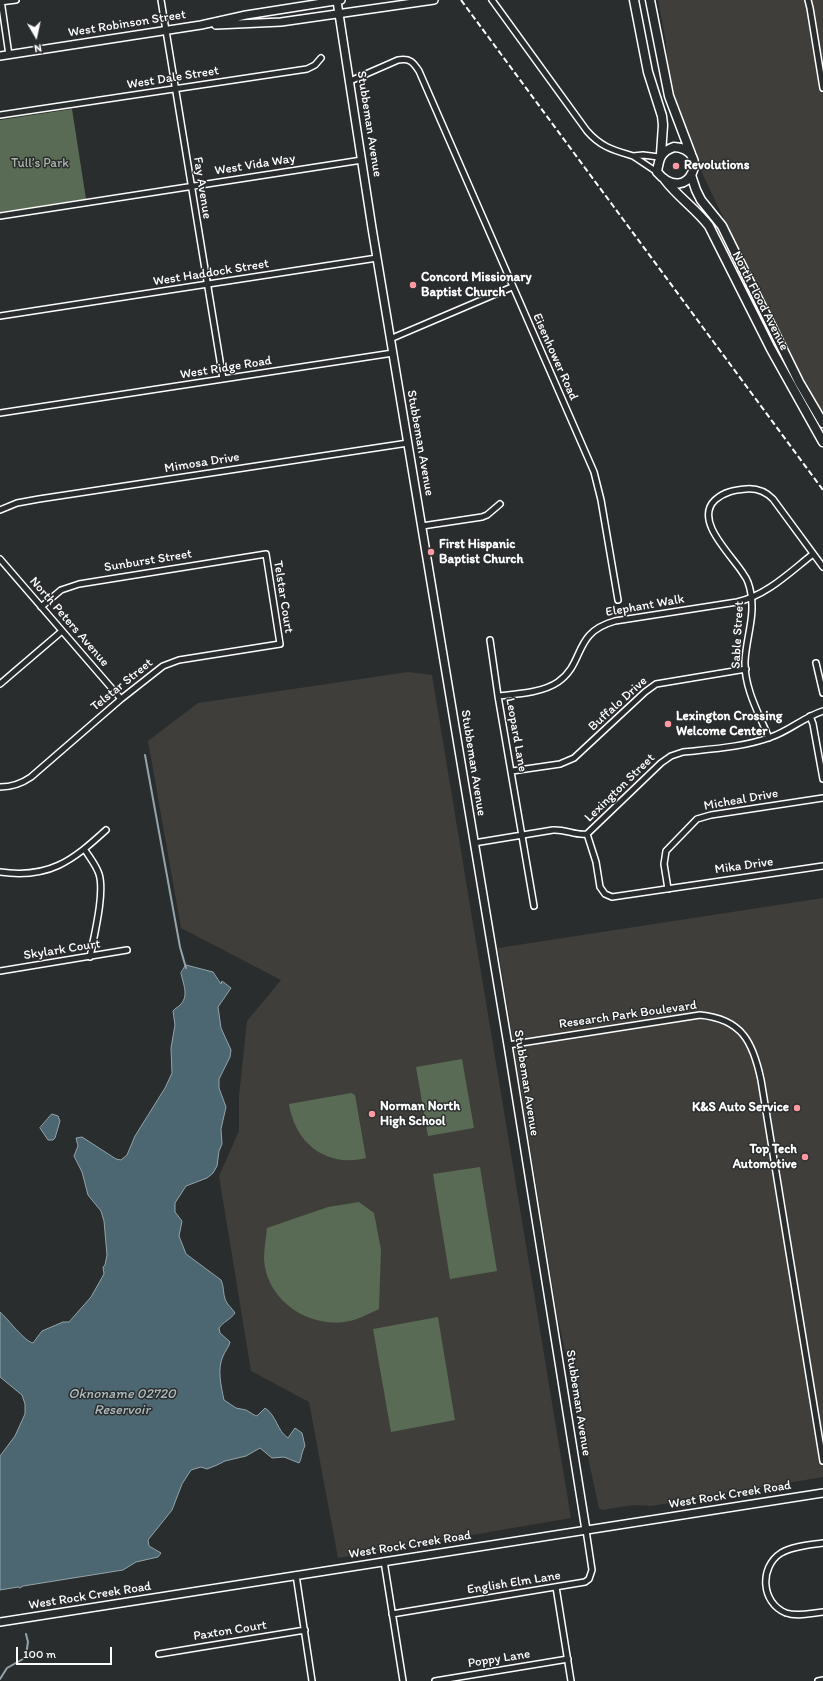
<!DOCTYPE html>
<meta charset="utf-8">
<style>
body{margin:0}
#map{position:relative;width:823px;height:1681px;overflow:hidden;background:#2a2d2e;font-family:Itim,sans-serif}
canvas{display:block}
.north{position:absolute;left:16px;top:16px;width:40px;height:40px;-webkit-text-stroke:3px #2a2d2e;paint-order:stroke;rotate:171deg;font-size:11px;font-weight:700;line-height:16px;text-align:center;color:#fff}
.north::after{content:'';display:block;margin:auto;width:14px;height:18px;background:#fff;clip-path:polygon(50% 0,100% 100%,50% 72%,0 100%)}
.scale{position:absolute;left:16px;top:1647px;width:96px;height:18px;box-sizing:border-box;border:2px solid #fff;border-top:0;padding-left:5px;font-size:12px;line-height:14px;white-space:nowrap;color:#fff;-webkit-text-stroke:3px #2a2d2e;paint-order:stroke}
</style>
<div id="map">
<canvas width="823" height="1681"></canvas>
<div class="north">N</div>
<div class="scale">100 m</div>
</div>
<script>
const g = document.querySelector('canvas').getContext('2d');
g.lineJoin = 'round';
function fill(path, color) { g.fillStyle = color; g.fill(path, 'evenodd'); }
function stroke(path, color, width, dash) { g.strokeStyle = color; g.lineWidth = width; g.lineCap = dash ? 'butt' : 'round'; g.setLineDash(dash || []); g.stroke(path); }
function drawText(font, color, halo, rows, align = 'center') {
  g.font = font + ' Itim,sans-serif'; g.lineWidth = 3; g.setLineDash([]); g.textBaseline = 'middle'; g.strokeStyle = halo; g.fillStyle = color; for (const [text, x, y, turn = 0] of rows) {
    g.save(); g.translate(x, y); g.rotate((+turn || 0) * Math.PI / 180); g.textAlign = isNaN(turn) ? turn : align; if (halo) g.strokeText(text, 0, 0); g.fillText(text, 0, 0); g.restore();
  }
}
fill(new Path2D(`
 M658,0H823V414L784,344L691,150L676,104L668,70L666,42Z
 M408,672L432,675L571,1518L338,1558L309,1402L251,1371L219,1176L239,1131V1096L247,1021L281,980L181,928L148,741L198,703Z
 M823,898V1477L652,1506L633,1505L602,1510L599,1508L557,1314L498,948Z`), '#3f3e3a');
fill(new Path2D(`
 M72,109L86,199L0,212V120Z
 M462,1059L474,1128L428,1136L416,1067Z
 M351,1093L355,1095L366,1158C326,1168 295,1143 289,1104Z
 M480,1167L497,1271L450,1279L433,1174Z
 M359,1202L374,1213L381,1250L379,1309C368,1314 356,1321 344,1322C306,1327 266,1299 264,1259C264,1249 266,1238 267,1228L328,1207Z
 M438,1317L455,1420L391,1432L373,1329Z`), '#596b54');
const water = new Path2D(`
 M186,965L213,972L221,984L222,981L231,988L218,1007L221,1028L231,1050L230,1057L219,1079V1088L226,1107L221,1129L222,1144L219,1151L217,1166L213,1173L207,1178L186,1186L175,1203V1212L182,1221L179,1236L186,1254L221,1280C224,1286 223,1293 225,1299C227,1305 232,1308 235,1313C230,1320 223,1322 219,1328L220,1333L230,1342C229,1347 225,1351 223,1356C217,1369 221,1386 224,1400L236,1408L246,1410L256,1416L258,1415L265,1408C277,1416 277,1431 288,1438L295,1428L302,1433L305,1446C301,1453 302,1458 299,1463L284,1457L272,1458L260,1448L246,1456L225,1461L217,1465L207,1469L201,1467L191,1470L182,1484L172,1510L148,1540L149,1546L161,1553L158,1557L136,1562L123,1570L23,1586L20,1588L18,1587L0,1590V1456L15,1436L25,1414V1404L22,1395L0,1377V1312C9,1320 24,1341 33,1343L42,1331L63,1322H69L91,1297L104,1274L103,1267L105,1265L107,1255L104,1221L101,1211L88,1195L82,1172L74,1156L78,1146L76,1138L82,1137L116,1159L121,1160L127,1155L135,1136L165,1088L172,1073L171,1048L175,1025L173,1011C176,1007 178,1008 181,1004C189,995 183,984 181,973Z
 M52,1114L58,1116L60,1121L55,1138L53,1140H48L40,1128Z`);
fill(water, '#4c6771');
stroke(water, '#94a4aa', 1);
stroke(new Path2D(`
 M145,755L180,947L186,968
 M0,1679L7,1668L23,1659L26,1655L28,1642L26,1634`), '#94a4aa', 2);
const street = new Path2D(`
 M1,0L9,55
 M161,0L223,379
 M492,0L587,131C601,147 613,150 633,156
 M808,0L810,8L823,88
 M0,2L16,0
 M350,81L398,60C410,58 413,62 419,71L594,472L601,500L618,600
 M0,115L307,69L315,65L321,58
 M657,172L633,156L643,155L659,157
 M0,216L362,160
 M0,316L377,258
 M390,339L512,287
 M0,413L393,353
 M0,510L17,503L39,499L408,443
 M422,526L482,517L487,515L500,504
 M0,559L121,699
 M490,640L498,696L534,906
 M816,663L823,693
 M0,684L62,631
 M498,696C516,694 542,693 558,682C586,662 572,633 615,621L737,602C766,596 790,572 813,554
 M810,716L813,724L823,779
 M769,738C759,714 744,688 745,661C746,639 755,617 751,594C750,588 748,580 744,575C733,556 693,521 715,500C724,492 734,490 746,489C757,488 765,491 773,499L823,567
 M512,771L560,764L574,758L645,692L656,684L746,669
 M0,787C12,787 21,784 31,777L121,699L163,666L179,660L280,644L266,554L79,584L61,590L41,607
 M587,834L596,862L600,887L605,894L612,897L823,866
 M474,843L553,830C565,829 576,836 587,834L661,763L671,756L683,752C711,749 745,747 771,737C789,731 804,717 823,711
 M85,850C90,858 96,865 99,874C105,893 94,936 90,957
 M0,872C49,879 72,861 106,830
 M668,889L664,864L666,851L697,819L711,815L823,798
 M0,971L127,950
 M508,1045L700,1015C742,1019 753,1042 761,1080L823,1461
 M823,1543C810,1545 793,1546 781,1553C759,1567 761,1603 786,1613C798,1617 811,1613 823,1612
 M384,1561L403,1681
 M296,1575L312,1681
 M556,1587L571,1681
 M392,1614L585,1582L589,1579L592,1570L586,1530
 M159,1654L305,1630
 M435,1681L568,1659
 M818,1681L823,1680`);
const secondary = new Path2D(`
 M337,1L372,228L508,1045L586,1530
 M216,25L281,22L434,0
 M0,56L201,25L246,15L341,0
 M0,1622L823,1493`);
const primary = new Path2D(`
 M634,0L648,72L662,116L663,125L661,154
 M650,0L669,96L691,154
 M674,147C713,149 688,208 657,172C659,159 660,152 674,147Z
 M691,175L696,190L701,200L722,226L799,382L823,423
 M665,180C678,197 696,209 709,226L771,349L823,442`);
stroke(street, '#fff', 8);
stroke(secondary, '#fff', 10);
stroke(primary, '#fff', 11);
stroke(street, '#2a2d2e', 5);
stroke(secondary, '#2a2d2e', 7);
stroke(primary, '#2a2d2e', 8);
stroke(new Path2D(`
 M461,0L823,490`), '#fff', 2, [6, 3]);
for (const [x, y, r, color] of [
 [676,166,4,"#ff9aa2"],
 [413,285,4,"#ff9aa2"],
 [431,552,4,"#ff9aa2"],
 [668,724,4,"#ff9aa2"],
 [797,1108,4,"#ff9aa2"],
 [372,1114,4,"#ff9aa2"],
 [805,1157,4,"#ff9aa2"]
]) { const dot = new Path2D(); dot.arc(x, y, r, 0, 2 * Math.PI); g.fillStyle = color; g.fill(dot); stroke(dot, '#2a2d2e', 1.5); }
drawText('13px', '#fff', '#2a2d2e', [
 ["West Robinson Street",127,24,-9],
 ["West Dale Street",173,78,-9],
 ["Stubbeman Avenue",369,124,81],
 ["West Vida Way",255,165,-9],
 ["Fay Avenue",202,188,81],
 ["West Haddock Street",211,273,-9],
 ["North Flood Avenue",760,301,63],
 ["Eisenhower Road",555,357,66],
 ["West Ridge Road",226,368,-9],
 ["Stubbeman Avenue",420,443,80],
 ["Mimosa Drive",202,463,-9],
 ["Sunburst Street",148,561,-9],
 ["Telstar Court",283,597,81],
 ["Elephant Walk",645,606,-10],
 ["North Peters Avenue",69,622,49],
 ["Sable Street",738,635,-87],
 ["Telstar Street",122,685,-39],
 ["Buffalo Drive",618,704,-42],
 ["Leopard Lane",516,735,80],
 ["Stubbeman Avenue",473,763,81],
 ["Lexington Street",620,788,-44],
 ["Micheal Drive",741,800,-10],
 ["Mika Drive",744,866,-8],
 ["Skylark Court",62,950,-9],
 ["Research Park Boulevard",628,1015,-8],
 ["Stubbeman Avenue",526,1083,81],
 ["Stubbeman Avenue",578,1403,81],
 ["West Rock Creek Road",730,1495,-9],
 ["West Rock Creek Road",410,1545,-9],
 ["English Elm Lane",514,1583,-9],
 ["West Rock Creek Road",90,1596,-9],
 ["Paxton Court",230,1631,-9],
 ["Poppy Lane",499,1659,-9]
]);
drawText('13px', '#acb5aa', '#2a2d2e', [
 ["Tull’s Park",40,164]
]);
drawText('bold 13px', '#fff', '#2a2d2e', [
 ["Revolutions",684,166],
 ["Concord Missionary",421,278],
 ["Baptist Church",421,293],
 ["First Hispanic",439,545],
 ["Baptist Church",439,560],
 ["Lexington Crossing",676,717],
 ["Welcome Center",676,732],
 ["Norman North",380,1107],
 ["High School",380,1122],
 ["K&S Auto Service",789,1108,"right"],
 ["Top Tech",797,1150,"right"],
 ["Automotive",797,1165,"right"]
], 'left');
drawText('italic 14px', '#aebbbf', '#2a2d2e', [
 ["Oknoname 02720",122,1394],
 ["Reservoir",122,1410]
]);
</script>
